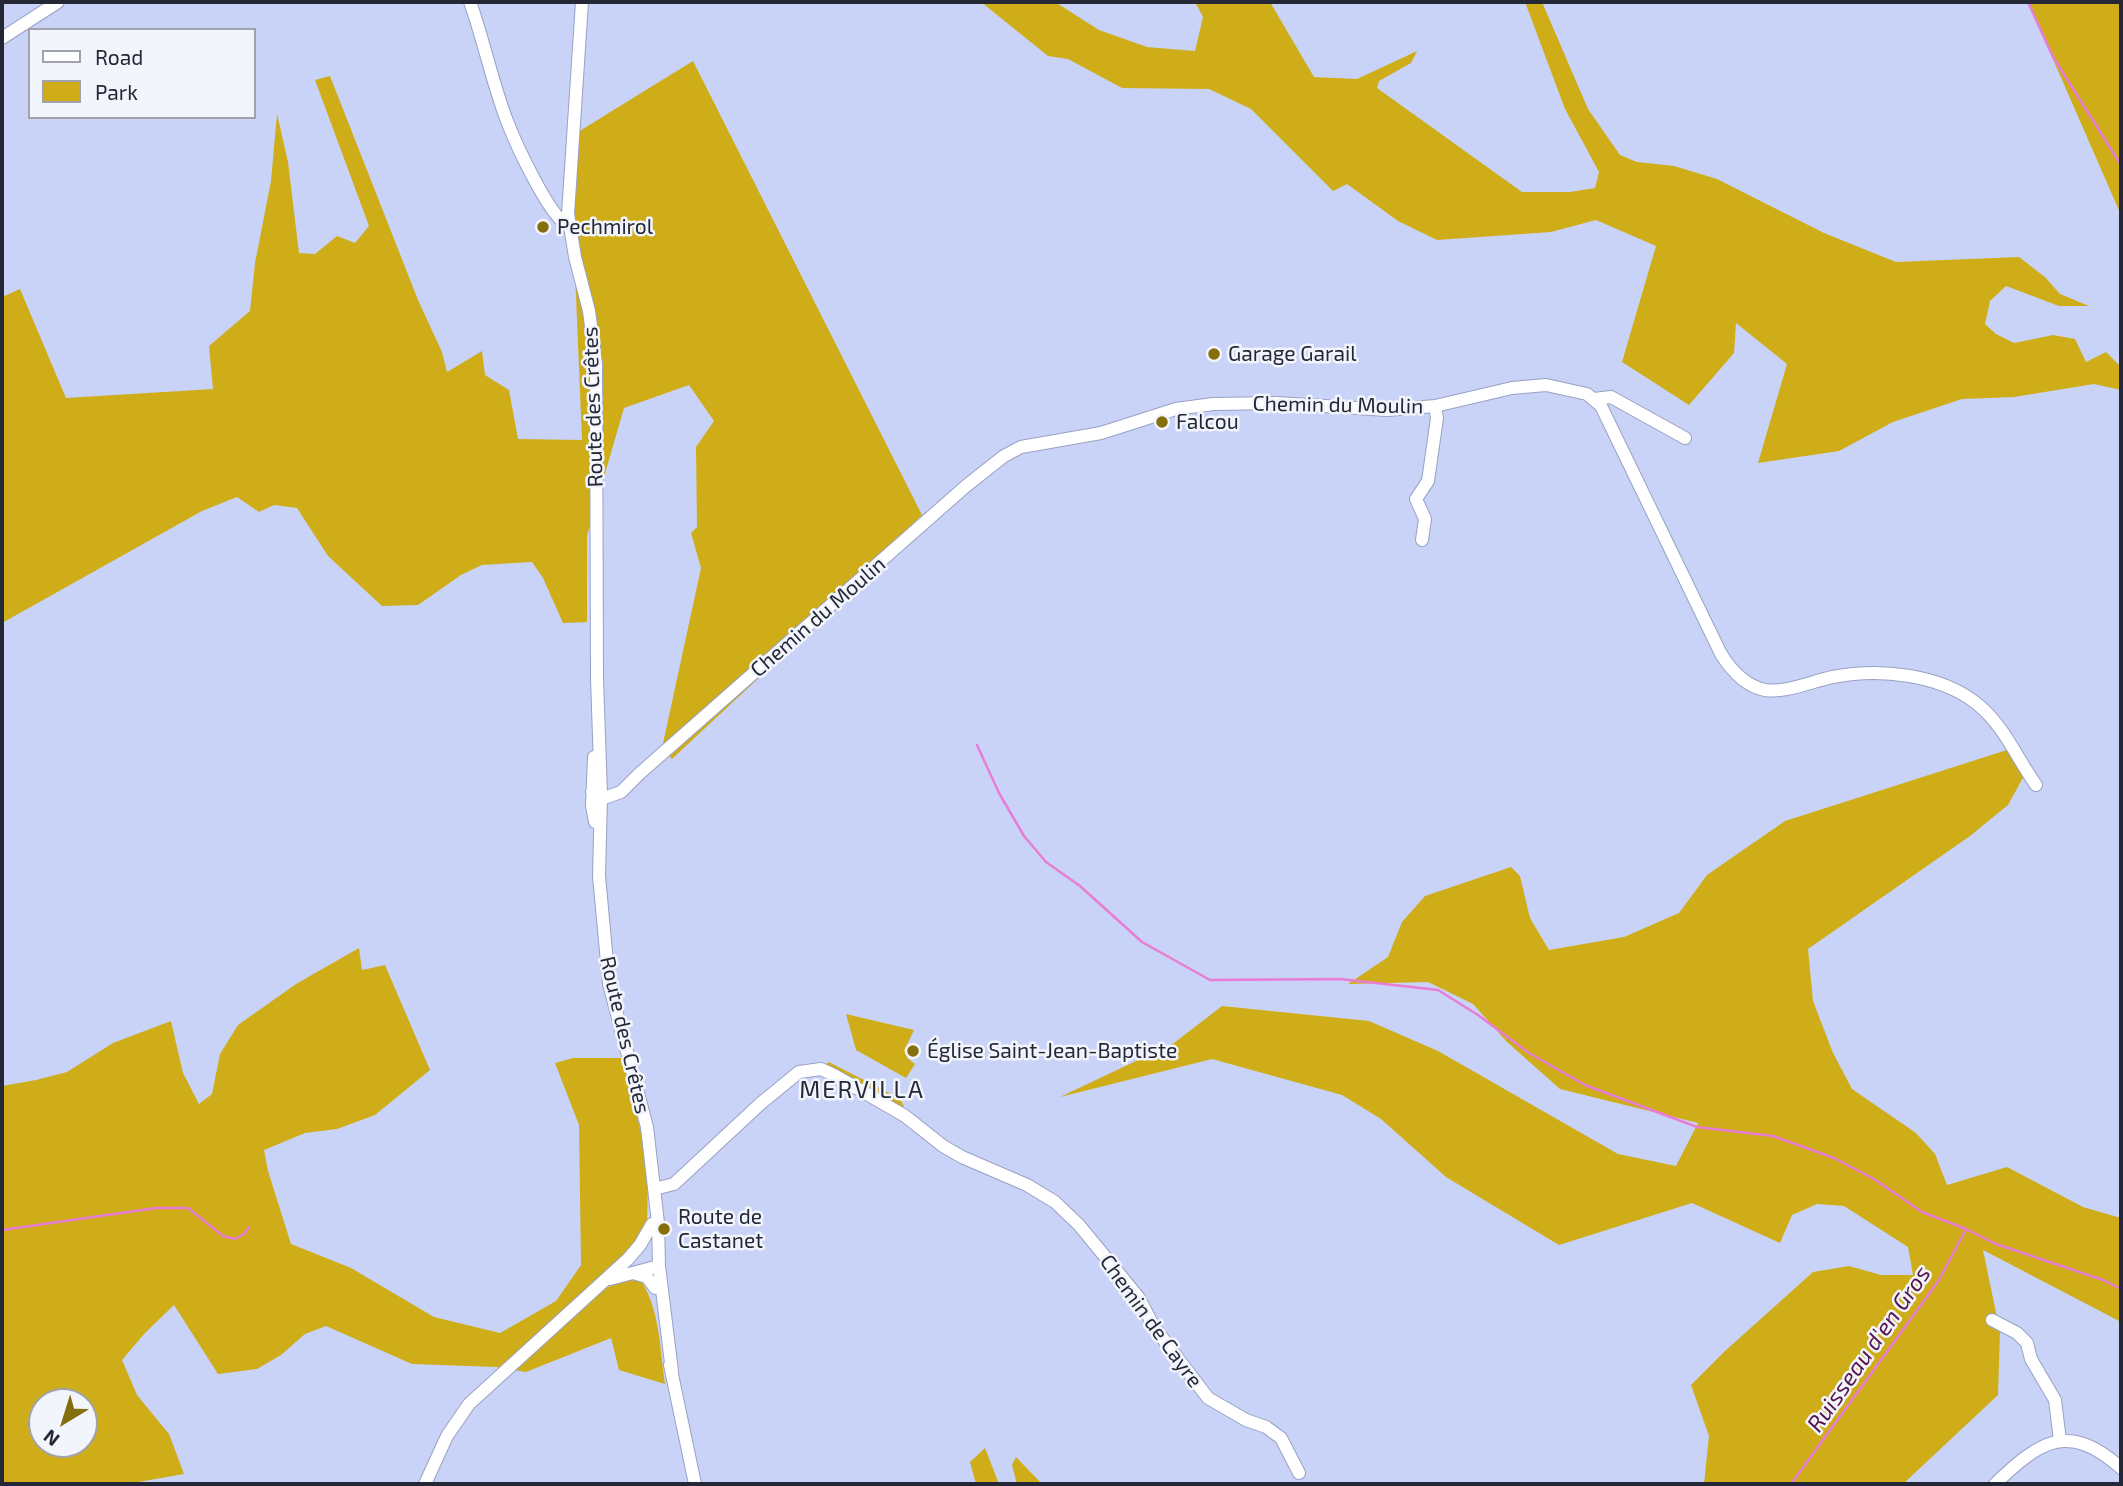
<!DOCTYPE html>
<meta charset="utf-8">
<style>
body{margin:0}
#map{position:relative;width:2123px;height:1486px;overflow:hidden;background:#c9d3f7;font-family:"Exo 2",sans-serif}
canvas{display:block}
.frame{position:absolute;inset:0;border:4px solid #242735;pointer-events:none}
.legend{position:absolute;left:28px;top:28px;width:228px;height:91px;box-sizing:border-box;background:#f3f5fc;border:2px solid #a0a3ac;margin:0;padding:9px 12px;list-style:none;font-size:21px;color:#242735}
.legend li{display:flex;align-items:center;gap:14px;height:35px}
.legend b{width:35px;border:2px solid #a0a3ac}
.north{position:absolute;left:28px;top:1388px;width:70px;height:70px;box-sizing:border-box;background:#f3f5fc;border:2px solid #a0a3ac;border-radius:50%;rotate:218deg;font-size:19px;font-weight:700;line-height:28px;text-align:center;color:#242735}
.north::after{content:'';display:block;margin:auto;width:24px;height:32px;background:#856e0c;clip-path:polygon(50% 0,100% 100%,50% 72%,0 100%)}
</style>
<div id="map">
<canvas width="2123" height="1486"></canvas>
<div class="frame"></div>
<ul class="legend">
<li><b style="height:9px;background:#fff"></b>Road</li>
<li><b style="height:19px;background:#cfad18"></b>Park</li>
</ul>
<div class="north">N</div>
</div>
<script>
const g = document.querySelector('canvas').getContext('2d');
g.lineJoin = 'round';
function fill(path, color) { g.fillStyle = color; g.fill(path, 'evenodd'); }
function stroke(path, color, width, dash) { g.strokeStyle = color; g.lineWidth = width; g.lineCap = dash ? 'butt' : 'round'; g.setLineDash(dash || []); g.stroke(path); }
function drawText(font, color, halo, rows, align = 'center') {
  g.font = font + ' "Exo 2",sans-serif'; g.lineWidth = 5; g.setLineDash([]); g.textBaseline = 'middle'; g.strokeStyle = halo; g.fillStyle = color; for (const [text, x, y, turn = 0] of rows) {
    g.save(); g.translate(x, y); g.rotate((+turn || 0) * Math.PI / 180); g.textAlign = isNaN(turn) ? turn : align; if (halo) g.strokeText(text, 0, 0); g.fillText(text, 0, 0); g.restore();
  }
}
fill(new Path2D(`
 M981,2H1055L1099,30L1147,47L1195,51L1203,17L1195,2H1270L1314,77L1357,79L1417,51L1411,63L1379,81L1377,88L1522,192H1570L1595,188L1599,172L1565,109L1525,2H1542L1588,109L1620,155L1637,162L1674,166L1717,179L1824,233L1896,262L2019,257L2045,277L2060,294L2089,306H2059L2006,286L1990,301L1985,324L1996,334L2014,343L2053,335L2075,339L2086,362L2106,352L2121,367V390L2094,384L2014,397L1962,399L1893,422L1839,451L1758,463L1787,364L1736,323L1734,353L1689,405L1622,362L1656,246L1596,220L1551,232L1437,240L1398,221L1347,184L1333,191L1251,109L1209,89L1122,88L1068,59L1048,56Z
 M2028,2H2121V215Z
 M693,61L922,515L837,595V605L672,759L662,748L701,568L691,533L697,527L696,447L714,421L689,385L624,408L587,536V622L563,623L543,578L532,562L482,565L461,575L418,605L382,606L328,556L297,508L274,505L259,512L237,497L202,511L2,623V297L20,289L66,398L213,389L209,346L250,311L255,263L271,181L277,114L288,162L299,253L315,254L337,236L355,243L369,226L315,80L330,76L418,300L442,352L447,372L482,351L485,375L509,390L518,439L582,440L572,199L578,132Z
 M2010,749L2024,776L2008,805L1970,836L1808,949L1813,1001L1833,1053L1852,1089L1916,1133L1935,1154L1947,1185L2007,1167L2083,1207L2121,1218V1322L1983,1250L2000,1332L1998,1395L1903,1484H1704L1709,1436L1691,1385L1725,1351L1813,1272L1849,1266L1881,1275H1913L1908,1247L1844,1206L1817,1204L1792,1215L1780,1243L1692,1203L1559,1245L1446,1177L1381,1119L1342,1095L1212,1059L1060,1097L1174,1043L1222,1006L1369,1021L1438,1051L1618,1154L1676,1166L1698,1123L1560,1089L1507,1042L1473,1004L1428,982L1348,984L1388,957L1402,922L1425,896L1511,867L1520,876L1530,918L1549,950L1624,937L1679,913L1707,875L1785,821Z
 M359,948L362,970L385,965L430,1070L375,1115L337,1129L305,1133L264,1150L268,1171L291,1244L351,1268L434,1317L500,1333L556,1301L581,1265L579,1125L555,1063L573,1058H623L644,1145L648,1180L647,1223L633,1247L595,1294C610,1286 625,1276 642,1282C660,1312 660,1350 665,1384L619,1370L611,1338L526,1372L496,1367L412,1364L326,1326L305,1334L281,1355L257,1369L218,1374L174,1305L144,1334L122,1360L137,1395L169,1434L184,1474L127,1484H2V1086L36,1080L67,1072L113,1043L171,1021L183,1073L199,1104L212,1094L220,1054L238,1025L296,984ZM42,1402H84V1444H42Z
 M846,1014L914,1030L904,1051L909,1054L907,1058L915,1064L906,1078L856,1050Z
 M829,1062L891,1094L900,1099L904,1106L902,1108L825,1065Z
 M985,1448L999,1484H976L970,1462Z
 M1016,1457L1042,1484H1017L1012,1465Z`), '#cfad18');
stroke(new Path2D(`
 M2028,2L2053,57L2121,165
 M977,745L999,793L1024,836L1046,862L1080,886L1142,942L1210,980L1340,979L1438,990L1478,1015L1529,1053L1585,1085L1697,1127L1773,1136L1834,1158L1874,1179L1922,1212L1966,1229L1996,1244L2103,1280L2121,1289
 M2,1230L156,1208H188L223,1236L235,1239L244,1234L249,1227
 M1791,1484L1939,1280L1966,1229`), '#e87dd5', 2.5);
const minor = new Path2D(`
 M470,2C484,41 492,82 507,121C515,142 550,219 569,226
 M582,2L568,214L575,257L589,311L596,364L597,678L601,796L599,876L609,984L647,1127L658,1223L659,1266L672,1371
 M2,38L58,2
 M1594,399L1611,397L1685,438
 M1422,540L1425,519L1416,499L1428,481L1437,418L1435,406
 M594,757L592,806L595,822
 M592,792L604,798L621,792L639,774L966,486L1004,456L1021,447L1101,433L1176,409L1213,404L1277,403L1387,410L1435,406L1512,388L1546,385L1587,394L1601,406L1721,654C1731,670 1745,686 1765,690C1787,693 1812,681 1833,677C1879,668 1939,674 1976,703C2004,725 2016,757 2036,785
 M654,1189L674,1184L760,1104L799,1072L821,1069L834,1075L905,1116L943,1146L962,1157L1027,1185L1055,1202L1079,1225L1139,1298L1154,1327L1208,1398L1246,1420L1266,1427L1281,1438L1299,1473
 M633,1273L647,1277L655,1288
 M610,1279L659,1266
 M1992,1320L2017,1333L2027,1343L2031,1359L2055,1400L2060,1441
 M670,1365L695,1484
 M425,1484L447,1436L469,1404L628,1259L640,1245L652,1224
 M1995,1484C2040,1441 2068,1421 2121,1468`);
stroke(minor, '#99a1c4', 14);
stroke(minor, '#fff', 12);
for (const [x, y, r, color] of [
 [543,227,7,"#856e0c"],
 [1214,354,7,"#856e0c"],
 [1162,422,7,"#856e0c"],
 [913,1051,7,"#856e0c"],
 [664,1229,7,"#856e0c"]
]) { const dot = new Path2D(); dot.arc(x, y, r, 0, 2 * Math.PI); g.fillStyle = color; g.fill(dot); stroke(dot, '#f3f5fc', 2.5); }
drawText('21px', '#242735', '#f3f5fc', [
 ["Pechmirol",557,227],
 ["Garage Garail",1228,354],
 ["Falcou",1176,422],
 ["Église Saint-Jean-Baptiste",927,1051],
 ["Route de",678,1217],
 ["Castanet",678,1241]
], 'left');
drawText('21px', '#242735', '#f3f5fc', [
 ["Chemin du Moulin",1338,405,1],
 ["Route des Crêtes",593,407,-92],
 ["Chemin du Moulin",818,617,-41],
 ["Route des Crêtes",625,1035,77],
 ["Chemin de Cayre",1151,1321,54]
]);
drawText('italic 23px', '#56144d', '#f3f5fc', [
 ["Ruisseau d'en Gros",1869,1349,-55]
]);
g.letterSpacing = '2px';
drawText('24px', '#242735', '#f3f5fc', [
 ["MERVILLA",862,1090]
]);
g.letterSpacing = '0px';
</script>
